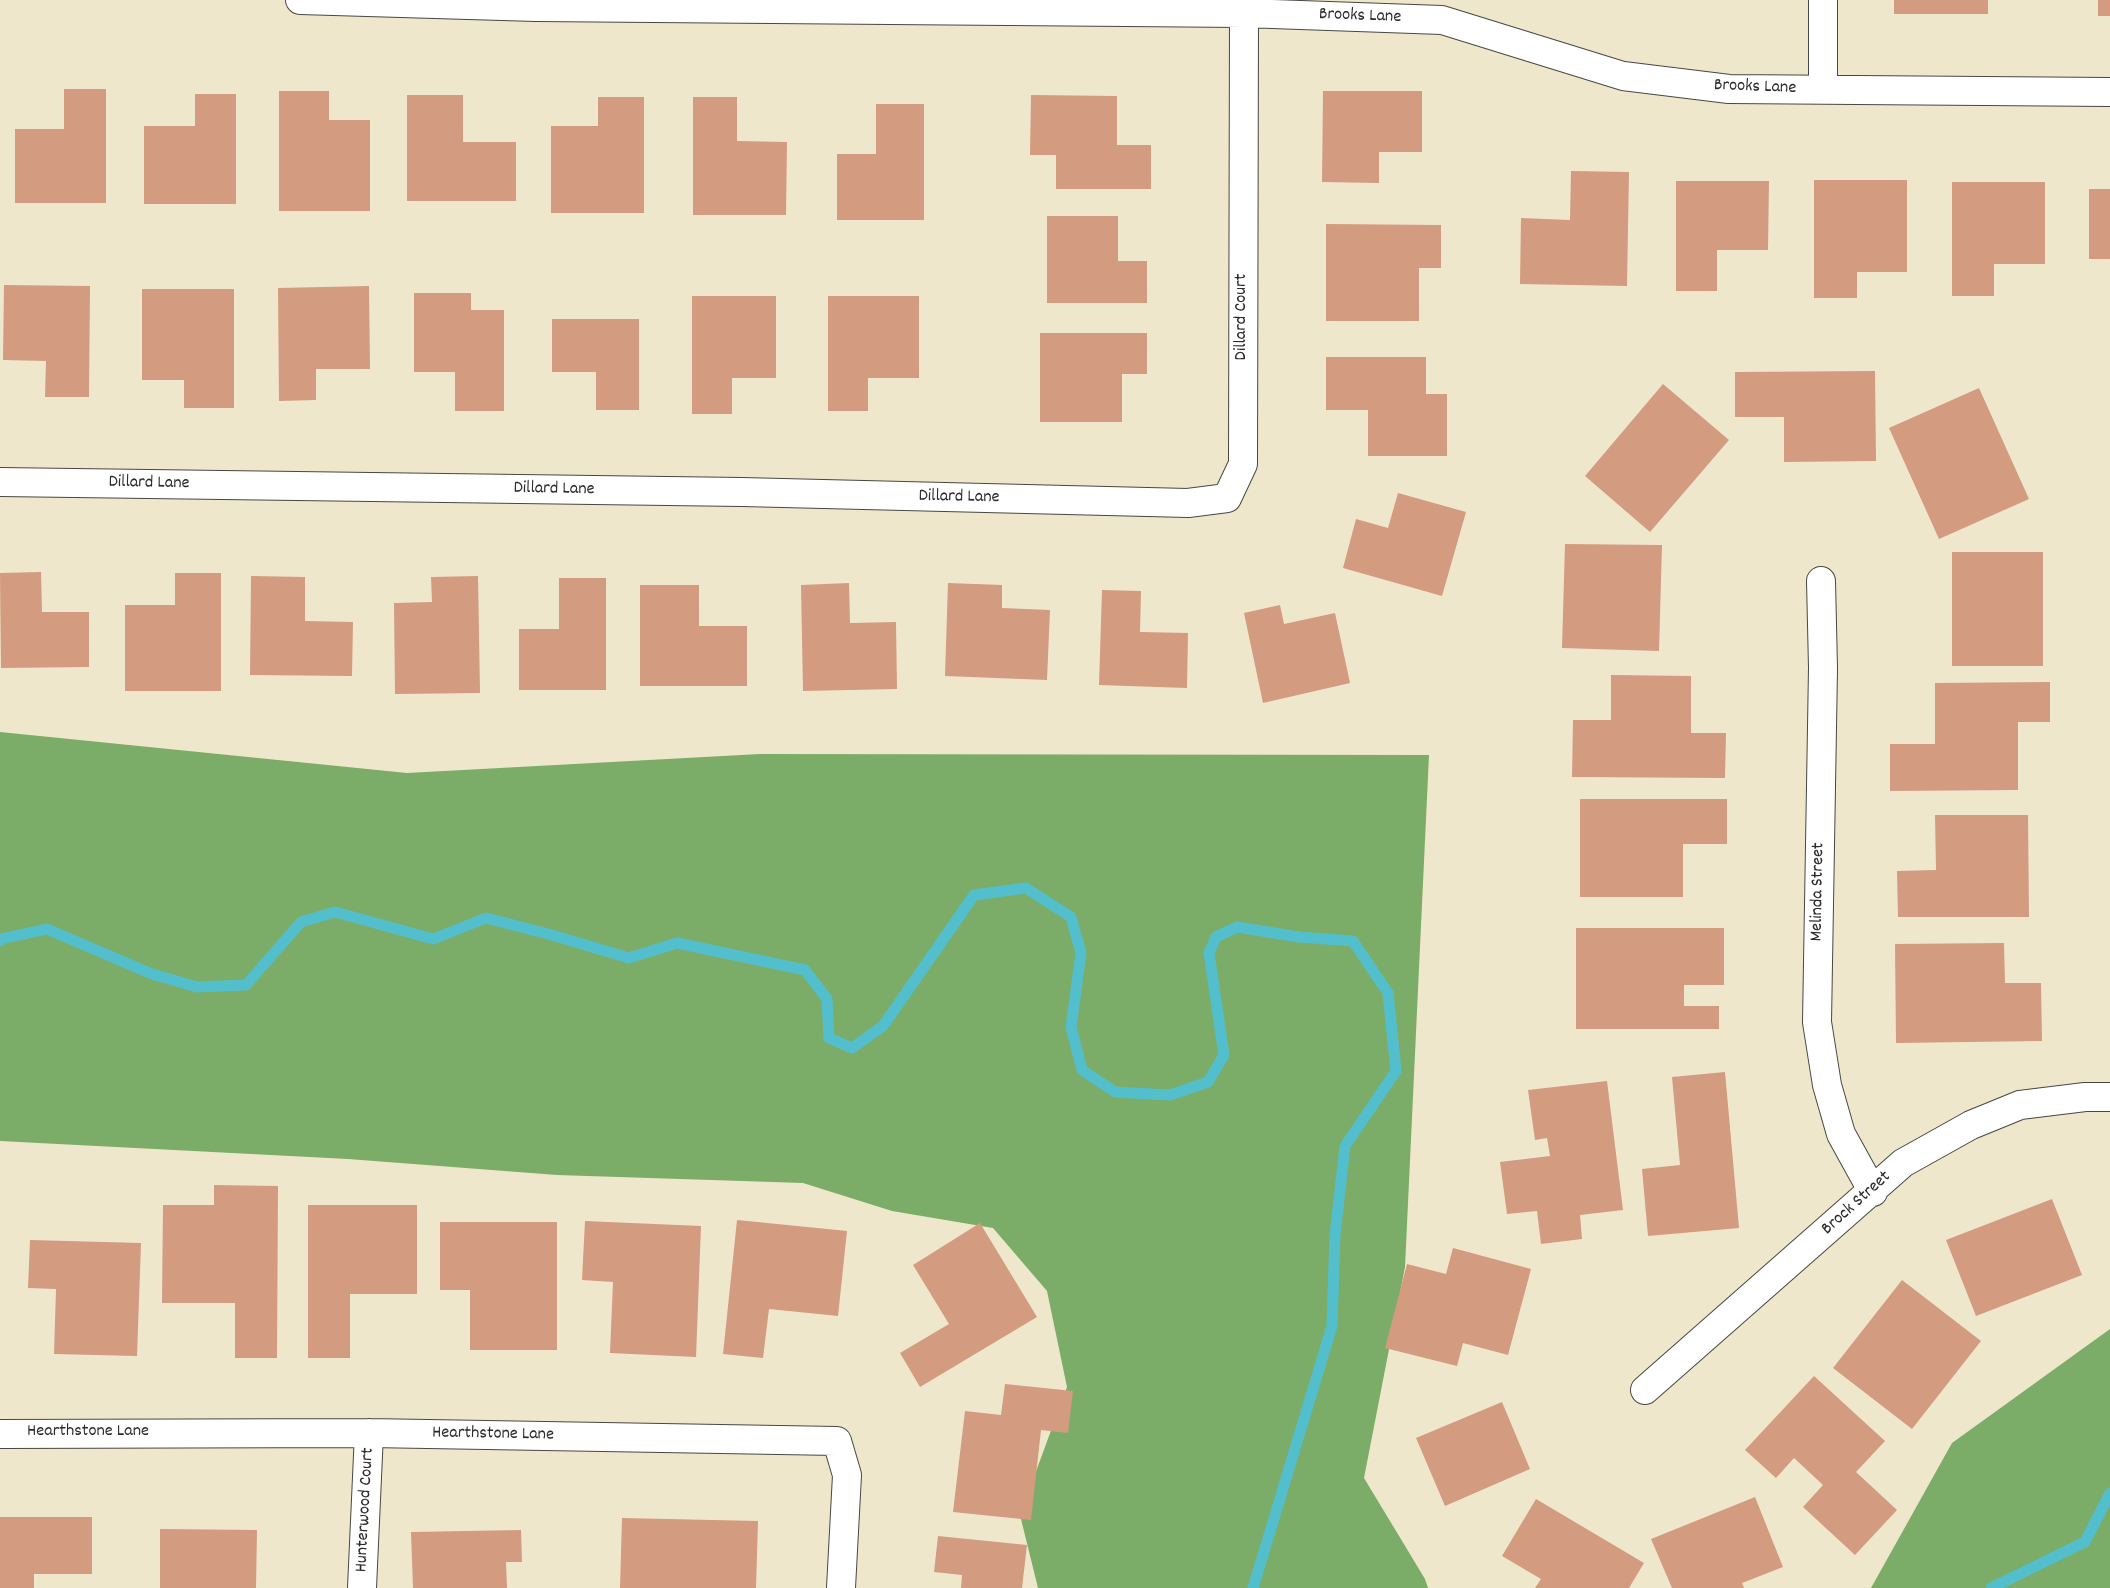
<!DOCTYPE html>
<style>
body{margin:0}
canvas{display:block;background:#efe7cb}
</style>
<canvas width="2110" height="1588"></canvas>
<script>
const g = document.querySelector('canvas').getContext('2d');
g.lineJoin = 'round';
function fill(path, color) { g.fillStyle = color; g.fill(path, 'evenodd'); }
function stroke(path, color, width, dash) { g.strokeStyle = color; g.lineWidth = width; g.lineCap = dash ? 'butt' : 'round'; g.setLineDash(dash || []); g.stroke(path); }
function drawText(font, color, halo, rows, align = 'center') {
  g.font = font + ' Dekko,sans-serif'; g.lineWidth = 4; g.setLineDash([]); g.textBaseline = 'middle'; g.strokeStyle = halo; g.fillStyle = color; for (const [text, x, y, turn = 0] of rows) {
    g.save(); g.translate(x, y); g.rotate((+turn || 0) * Math.PI / 180); g.textAlign = isNaN(turn) ? turn : align; if (halo) g.strokeText(text, 0, 0); g.fillText(text, 0, 0); g.restore();
  }
}
fill(new Path2D(`
 M0,732L407,773L760,754L1429,755L1405,1267L1364,1478L1425,1579L1428,1588H1038L1020,1515L1067,1387L1047,1291L993,1228L892,1211L803,1183L557,1175L348,1159L0,1141Z
 M2110,1329V1588H1871L1952,1443Z`), '#7bad68');
stroke(new Path2D(`
 M0,941L1,939L47,929L152,974L197,987L246,985L301,922L335,912L433,939L486,918L552,935L629,958L677,943L805,970L827,999L829,1038L852,1048L883,1026L974,895L1026,888L1071,917L1081,953L1071,1027L1082,1070L1115,1092L1170,1095L1208,1082L1224,1055L1209,953L1216,937L1237,927L1299,937L1353,941L1388,993L1396,1071L1345,1146L1335,1235L1332,1326L1253,1588
 M1991,1588L2085,1542L2110,1493`), '#53bfcd', 11);
fill(new Path2D(`
 M1894,0H1988V14H1894Z
 M2098,0H2110V16H2098Z
 M64,89H106V203H15V129H64Z
 M279,91H329V120H370V211H279Z
 M1323,91H1422V152H1379V183L1322,182Z
 M195,94H236V204H144V126H195Z
 M407,95H463V142H516V201H407Z
 M1031,95L1117,96V145H1151V189H1056V155H1030Z
 M598,97H644V213H551V126H598Z
 M693,97H737V141L787,142L786,215H693Z
 M876,104H924V220H837V154H876Z
 M1571,171L1629,172L1627,286L1520,284L1521,218L1570,220Z
 M1814,180H1907V272H1857V298H1814Z
 M1676,181H1769L1768,250H1717V291H1676Z
 M1952,182H2045V264H1994V296H1952Z
 M2089,189H2110V259H2089Z
 M1047,216H1118V261H1147V303H1047Z
 M1326,224L1441,225V268H1419V321H1326Z
 M4,285L90,286L89,397H45L46,361L3,360Z
 M369,286L370,369H316V400L279,401L278,288Z
 M142,289H234V408H184V380H142Z
 M414,293H471V310H504V411H455V372H414Z
 M692,296H776V378H732V414H692Z
 M828,296H919V378H868V411H828Z
 M552,319H639V410H596V372H552Z
 M1040,333H1147V374H1122V422H1040Z
 M1326,357H1426V394H1447V456H1368V410H1326Z
 M1875,371L1876,461L1784,462V417H1735V372Z
 M1663,384L1729,440L1650,532L1585,476Z
 M1979,388L2029,499L1939,539L1889,428Z
 M1398,493L1466,512L1442,596L1343,568L1356,519L1388,528Z
 M1565,544L1662,545L1659,651L1562,648Z
 M1952,552H2043V666H1952Z
 M41,572L42,612H89V667L1,668L0,573Z
 M175,573H221V691H125V605H175Z
 M251,576L305,577V621L353,622L352,676L250,675Z
 M478,576L480,693L395,694L394,603L432,602L431,577Z
 M559,578H606V690H519V629H559Z
 M849,583L850,623L896,622L897,689L803,691L801,585Z
 M948,583L1002,585V608L1050,610L1047,680L945,676Z
 M640,585H699V626H747V686H640Z
 M1102,590L1141,591L1140,632L1188,633L1187,688L1099,685Z
 M1280,605L1284,624L1335,613L1350,683L1263,703L1244,613Z
 M1611,675L1691,676V733H1726L1725,778L1572,777L1573,720H1611Z
 M2050,682V722H2018V790L1890,791V744H1935V683Z
 M1580,799H1727V844H1683V897H1580Z
 M1935,815H2028L2029,917H1898L1897,871L1936,870Z
 M1576,928H1724V985H1684V1006H1719V1029H1576Z
 M2004,943L2005,983H2041L2042,1041L1896,1043L1895,944Z
 M1725,1072L1739,1228L1648,1236L1642,1169L1680,1165L1672,1077Z
 M1607,1081L1623,1210L1580,1215L1582,1239L1541,1244L1537,1211L1507,1214L1500,1162L1550,1156L1547,1138L1535,1140L1528,1090Z
 M214,1185L278,1186L277,1358H235V1303H162L163,1205H214Z
 M2052,1199L2082,1275L1976,1316L1946,1240Z
 M308,1205H417V1294H350V1358H308Z
 M737,1220L847,1231L838,1316L769,1309L763,1358L723,1354Z
 M585,1221L701,1226L696,1357L610,1353L613,1282L582,1280Z
 M440,1222H557V1350H470V1290H440Z
 M980,1223L1037,1317L920,1387L900,1353L949,1324L913,1265Z
 M30,1240L141,1243L137,1356L54,1354L56,1289L28,1288Z
 M1453,1248L1531,1269L1508,1355L1463,1343L1457,1366L1385,1348L1407,1264L1446,1274Z
 M1902,1280L1981,1341L1912,1429L1833,1368Z
 M1814,1376L1885,1441L1856,1472L1897,1510L1855,1555L1803,1507L1823,1485L1794,1458L1776,1478L1745,1450Z
 M1005,1384L1073,1391L1068,1433L1041,1430L1031,1520L953,1512L965,1411L1001,1415Z
 M1502,1402L1530,1469L1445,1506L1416,1438Z
 M1755,1497L1783,1567L1742,1583L1744,1588H1672L1651,1539Z
 M1536,1499L1644,1563L1629,1588H1535L1541,1579L1502,1556Z
 M0,1517H92V1574H34V1588H0Z
 M622,1518L758,1521L756,1588H620Z
 M160,1529L257,1530L256,1588H160Z
 M521,1530L522,1562H506L507,1588H413L411,1532Z
 M938,1536L1027,1545L1022,1588H961L962,1575L934,1572Z`), '#d39b80');
const minor = new Path2D(`
 M300,0L536,7L1244,13L1442,20L1623,76L1729,89L2110,92
 M1823,89V0
 M0,482L742,492L1188,503L1227,498L1243,464L1244,13
 M1821,581L1823,668L1817,1022L1827,1085L1841,1134L1873,1192
 M1645,1390L1903,1163L1971,1125L2020,1105L2085,1097H2110
 M0,1434L369,1433L837,1441L847,1475L841,1588
 M362,1588L369,1433`);
stroke(minor, '#484743', 30);
stroke(minor, '#fff', 28);
drawText('18px', '#2b2b2b', '#fff', [
 ["Brooks Lane",1360,17,2],
 ["Brooks Lane",1755,88,2],
 ["Dillard Court",1243,317,-90],
 ["Dillard Lane",149,484,1],
 ["Dillard Lane",554,490,1],
 ["Dillard Lane",959,498,1],
 ["Melinda Street",1819,892,-89],
 ["Brock Street",1857,1204,-42],
 ["Hearthstone Lane",88,1433],
 ["Hearthstone Lane",493,1435,1],
 ["Hunterwood Court",366,1510,-87]
]);
</script>
